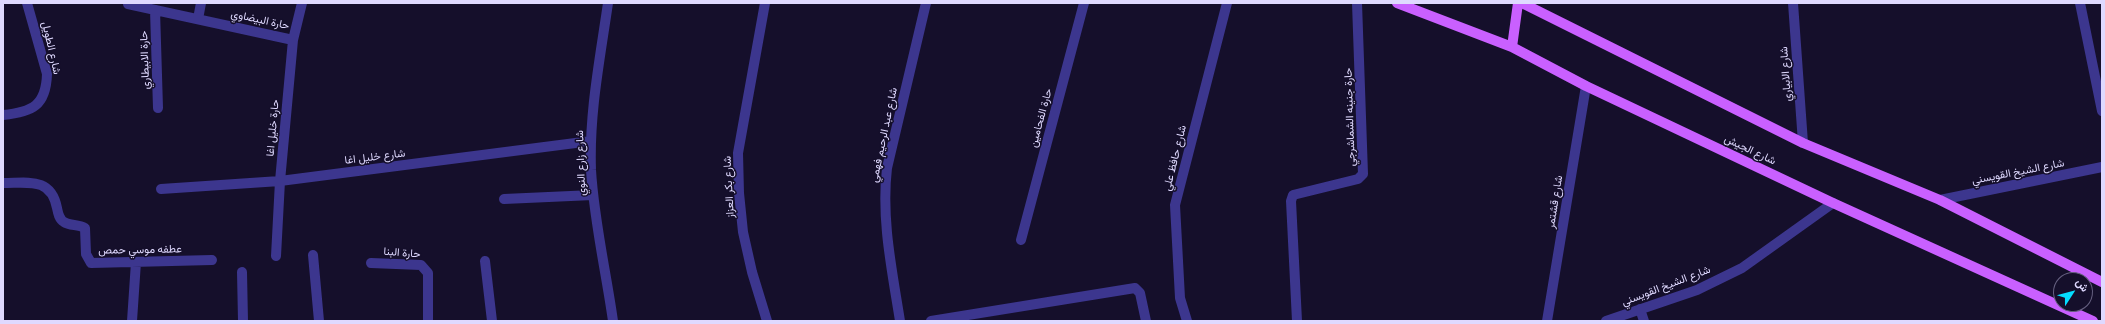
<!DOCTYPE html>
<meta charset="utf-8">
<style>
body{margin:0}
#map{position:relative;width:2105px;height:324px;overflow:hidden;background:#150f2b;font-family:Karla,Vazirmatn,sans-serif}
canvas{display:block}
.frame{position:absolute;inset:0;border:4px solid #dfd9ff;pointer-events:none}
.north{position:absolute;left:2053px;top:272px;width:40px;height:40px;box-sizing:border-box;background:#150f2b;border:1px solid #666080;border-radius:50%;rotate:54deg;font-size:11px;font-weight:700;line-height:16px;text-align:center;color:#dfd9ff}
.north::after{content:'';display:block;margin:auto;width:14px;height:18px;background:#05ddff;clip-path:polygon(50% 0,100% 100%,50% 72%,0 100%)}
</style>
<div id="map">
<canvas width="2105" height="324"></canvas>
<div class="frame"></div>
<div class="north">ش</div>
</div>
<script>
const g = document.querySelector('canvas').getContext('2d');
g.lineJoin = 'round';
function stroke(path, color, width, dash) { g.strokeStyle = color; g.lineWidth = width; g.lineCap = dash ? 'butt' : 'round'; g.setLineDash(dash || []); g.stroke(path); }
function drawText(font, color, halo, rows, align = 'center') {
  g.font = font + ' Karla,Vazirmatn,sans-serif'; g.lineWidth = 3; g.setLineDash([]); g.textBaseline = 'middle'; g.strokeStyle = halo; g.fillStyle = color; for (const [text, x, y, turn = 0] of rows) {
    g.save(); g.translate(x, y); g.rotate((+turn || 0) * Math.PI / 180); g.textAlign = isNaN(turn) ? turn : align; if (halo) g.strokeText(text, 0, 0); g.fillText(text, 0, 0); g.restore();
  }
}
stroke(new Path2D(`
 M608,3C600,59 589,113 591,170C594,221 606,271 613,321
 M765,3L738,153L739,193L743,232L752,272L767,321
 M1793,3L1803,143
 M2080,3L2102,111
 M128,4L293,40
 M155,10L158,108
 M198,19L201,3
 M3,115C32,112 46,106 47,74L27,3
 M3,183C28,183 51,177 57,208C58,213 59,219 64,222C70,226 78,224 85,228L86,254L91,263L212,260
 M161,189L280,181L591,141
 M504,199L593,195
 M1940,200L2102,167
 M1021,240L1084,3
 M313,255L319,321
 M276,256L280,181L293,40L302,3
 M485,261L492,321
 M371,263L421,265L428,273V321
 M242,272L243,321
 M1640,309L1644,321
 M132,321L136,262
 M900,321C892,270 881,219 887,168L926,3
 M931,321L1135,288L1140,293L1146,321
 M1187,321L1180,298L1175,205L1227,3
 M1297,321L1291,201L1293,195L1358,179L1363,174L1357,3
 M1547,321L1586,86
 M1606,321L1697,290L1742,268L1833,203`), '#3c368e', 10);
stroke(new Path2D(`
 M1397,3L1512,47L1586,86L1833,203L2093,321
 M1522,3L1803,143L1940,200L2102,282
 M1512,47L1518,3`), '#c960ff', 10);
drawText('11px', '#dfd9ff', '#150f2b', [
 ["حارة البيضاوي",260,20,12],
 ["شارع الطويل",51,48,77],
 ["حارة الابيطاري",145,60,-92],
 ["شارع الابياري",1786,74,-94],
 ["حارة جنينه الشماشرجي",1350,117,-92],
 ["حارة الفحامين",1041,118,-75],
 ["حارة خليل اغا",273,128,-85],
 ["شارع عبد الرحيم فهمي",884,135,-78],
 ["شارع الجيش",1750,150,25],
 ["شارع خليل اغا",375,157,-7],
 ["شارع حافظ علي",1175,158,-76],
 ["شارع زارع النوي",581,163,-92],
 ["شارع الشيخ القويسني",2018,172,-11],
 ["شارع بكر العزاز",729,187,-93],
 ["شارع قشتمر",1555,202,-81],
 ["عطفه موسي حمص",140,250,-1],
 ["حارة البنا",402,253,4],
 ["شارع الشيخ القويسني",1666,286,-21]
]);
</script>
